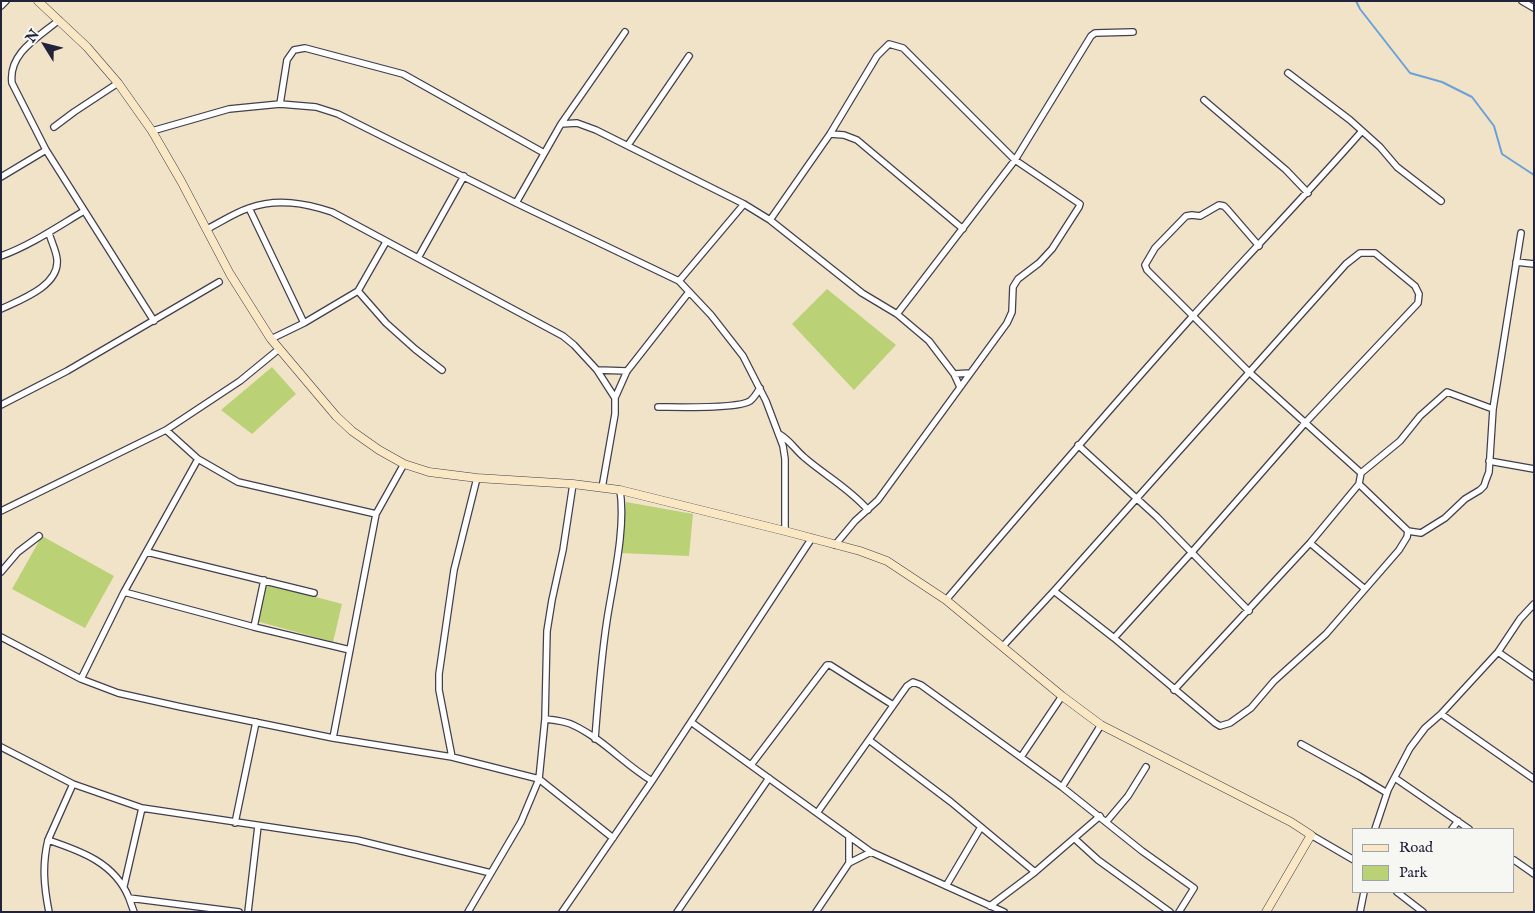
<!DOCTYPE html>
<style>
body{margin:0}
#map{position:relative;width:1535px;height:913px;overflow:hidden;background:#f1e3c7;font-family:"IM FELL English",serif}
canvas{display:block}
.frame{position:absolute;inset:0;border:2px solid #22223b;pointer-events:none}
.legend{position:absolute;left:1352px;top:828px;width:162px;height:65px;box-sizing:border-box;background:#f6f6f2;border:1px solid #a1a1a9;margin:0;padding:6px 9px;list-style:none;font-size:15px;color:#22223b}
.legend li{display:flex;align-items:center;gap:10px;height:25px}
.legend b{width:25px;border:1px solid #a1a1a9}
.north{position:absolute;left:20px;top:20px;width:50px;height:50px;-webkit-text-stroke:4px #f6f6f2;paint-order:stroke;rotate:306deg;font-size:14px;font-weight:700;line-height:20px;text-align:center;color:#22223b}
.north::after{content:'';display:block;margin:auto;width:18px;height:22px;background:#22223b;clip-path:polygon(50% 0,100% 100%,50% 72%,0 100%)}
</style>
<div id="map">
<canvas width="1535" height="913"></canvas>
<div class="frame"></div>
<ul class="legend">
<li><b style="height:6px;background:#fae7c3"></b>Road</li>
<li><b style="height:14px;background:#bbd175"></b>Park</li>
</ul>
<div class="north">N</div>
</div>
<script>
const g = document.querySelector('canvas').getContext('2d');
g.lineJoin = 'round';
function fill(path, color) { g.fillStyle = color; g.fill(path, 'evenodd'); }
function stroke(path, color, width, dash) { g.strokeStyle = color; g.lineWidth = width; g.lineCap = dash ? 'butt' : 'round'; g.setLineDash(dash || []); g.stroke(path); }
fill(new Path2D(`
 M827,289L896,345L854,390L792,324Z
 M272,367L296,394L252,434L221,410Z
 M626,502L693,514L689,556L621,553Z
 M42,536L114,576L85,628L12,589Z
 M267,584L342,604L333,642L256,621Z`), '#bbd175');
stroke(new Path2D(`
 M1356,1L1360,9L1410,73L1442,82L1472,97L1494,126L1502,154L1534,175`), '#6ba1d8', 2);
const street = new Path2D(`
 M1522,1L1534,8
 M1,6L6,1
 M59,20C39,37 8,53 12,83L46,150L154,321
 M1288,73L1350,120L1380,147L1397,167L1441,201
 M1204,100L1286,170L1308,193
 M280,104L287,60L294,50L305,48L403,74L544,153
 M561,124L625,32
 M54,127L74,112L118,83
 M152,131L229,109L280,104L316,107L338,114L516,203L679,281L711,315L743,356L766,401L783,446L785,459V531
 M830,134L844,135L857,140L963,229
 M628,145L689,56
 M1,177L46,150
 M516,203L561,124L577,123L596,130L744,204L770,220L862,293L897,314L929,341L954,374L960,387
 M249,208L304,323
 M770,220L830,134L877,56L889,44L903,48L1015,160L1080,204L1079,207L1052,249L1039,263L1018,279L1013,287L1012,312L1007,323L878,500L855,521L835,545
 M207,229C221,222 234,213 249,208C277,198 305,203 332,212L563,336L574,345L597,370L615,398V414L602,488
 M1259,246L1227,209L1224,206L1219,205L1200,216L1192,215L1186,216L1155,248L1145,265L1147,270L1249,372L1361,473
 M1,256C31,245 57,227 84,211
 M418,258L464,176
 M1516,262L1534,264
 M679,281L744,204
 M358,291L386,323L415,349L442,370
 M1,309C20,300 60,286 57,259C56,250 51,241 49,233
 M897,314L1015,160L1091,36L1095,33L1133,32
 M271,339L304,323L358,291L386,242
 M597,370L627,371
 M954,374L970,373
 M615,398L627,371L689,292
 M1,405L67,371L219,282
 M658,407C676,407 738,409 750,401C754,398 757,393 760,388
 M166,430L198,459L238,482L376,514
 M779,434C791,441 795,450 805,458C826,476 850,489 868,510
 M1078,445L1157,517L1249,611
 M1489,461L1534,469
 M1,511L166,430L240,381L279,349
 M1408,531L1421,533L1445,518L1465,499L1480,490L1484,486L1486,480L1489,472L1493,409L1521,233
 M1310,543L1365,589
 M147,552L314,593
 M1,572L18,552L39,536
 M1054,591L1114,638L1215,723L1220,726L1230,723L1251,708L1274,681L1326,634L1399,550L1407,537L1408,531L1359,484
 M124,592L254,627L350,650
 M946,600C1027,505 1108,411 1191,318C1248,255 1306,195 1362,131
 M254,627L264,580
 M1,637L81,679L118,693L181,707L333,738L452,757L539,779L613,838
 M1003,646L1054,591L1346,264L1360,253H1375L1415,286L1419,294L1418,303L1305,423L1192,552L1114,638
 M1498,652L1534,677
 M81,679L124,592L198,459
 M1174,690L1310,543L1359,484L1361,473L1400,441L1420,416L1447,392L1493,409
 M1441,714L1534,779
 M545,719C555,720 566,721 575,726C604,740 625,765 652,781
 M691,722L871,852L1004,912
 M333,738L376,514L404,464
 M595,739C598,699 601,659 607,620C613,581 626,529 620,490
 M869,740L951,802L1035,872
 M1301,744L1359,776L1387,793
 M1,747L73,784L142,808L357,840L491,873L521,822L539,779L545,719L547,631L552,600L563,550L573,484
 M452,757L439,690V674L454,570L477,478
 M1021,757L1062,696
 M751,765L827,665H830L893,705
 M1395,778L1469,829
 M73,784L48,840C81,851 115,863 129,898L239,912
 M1062,787L1101,725
 M817,813L907,686L913,682L921,685L1062,787L1142,851L1194,888L1179,912
 M1107,821L1128,796L1146,767
 M235,823L256,722
 M1375,829L1388,790L1410,748L1425,728L1441,714L1498,652L1520,619L1534,604
 M1452,829L1458,821
 M1311,835L1354,860
 M849,836V863
 M1075,839L1098,860L1170,912
 M48,840C42,865 44,887 49,912
 M1514,860L1534,874
 M124,886L142,808
 M946,886L981,827
 M1397,892L1423,912
 M129,898L134,912
 M990,906L1035,872L1100,816
 M248,912L258,826
 M468,912L491,873
 M562,912L652,781L812,538
 M677,912L769,778
 M816,912L849,863L871,852
 M1360,912L1364,892`);
const secondary = new Path2D(`
 M38,1L87,47L118,83L152,131L181,181L230,274L271,339L336,416L352,431L379,450L404,464L429,472L477,478L573,484L620,490L785,531L860,551L887,561L946,600L1062,696L1101,725L1291,822L1311,835L1266,912`);
stroke(street, '#413f50', 8);
stroke(secondary, '#413f50', 9);
stroke(street, '#fff', 5.5);
stroke(secondary, '#fae7c3', 8);
</script>
